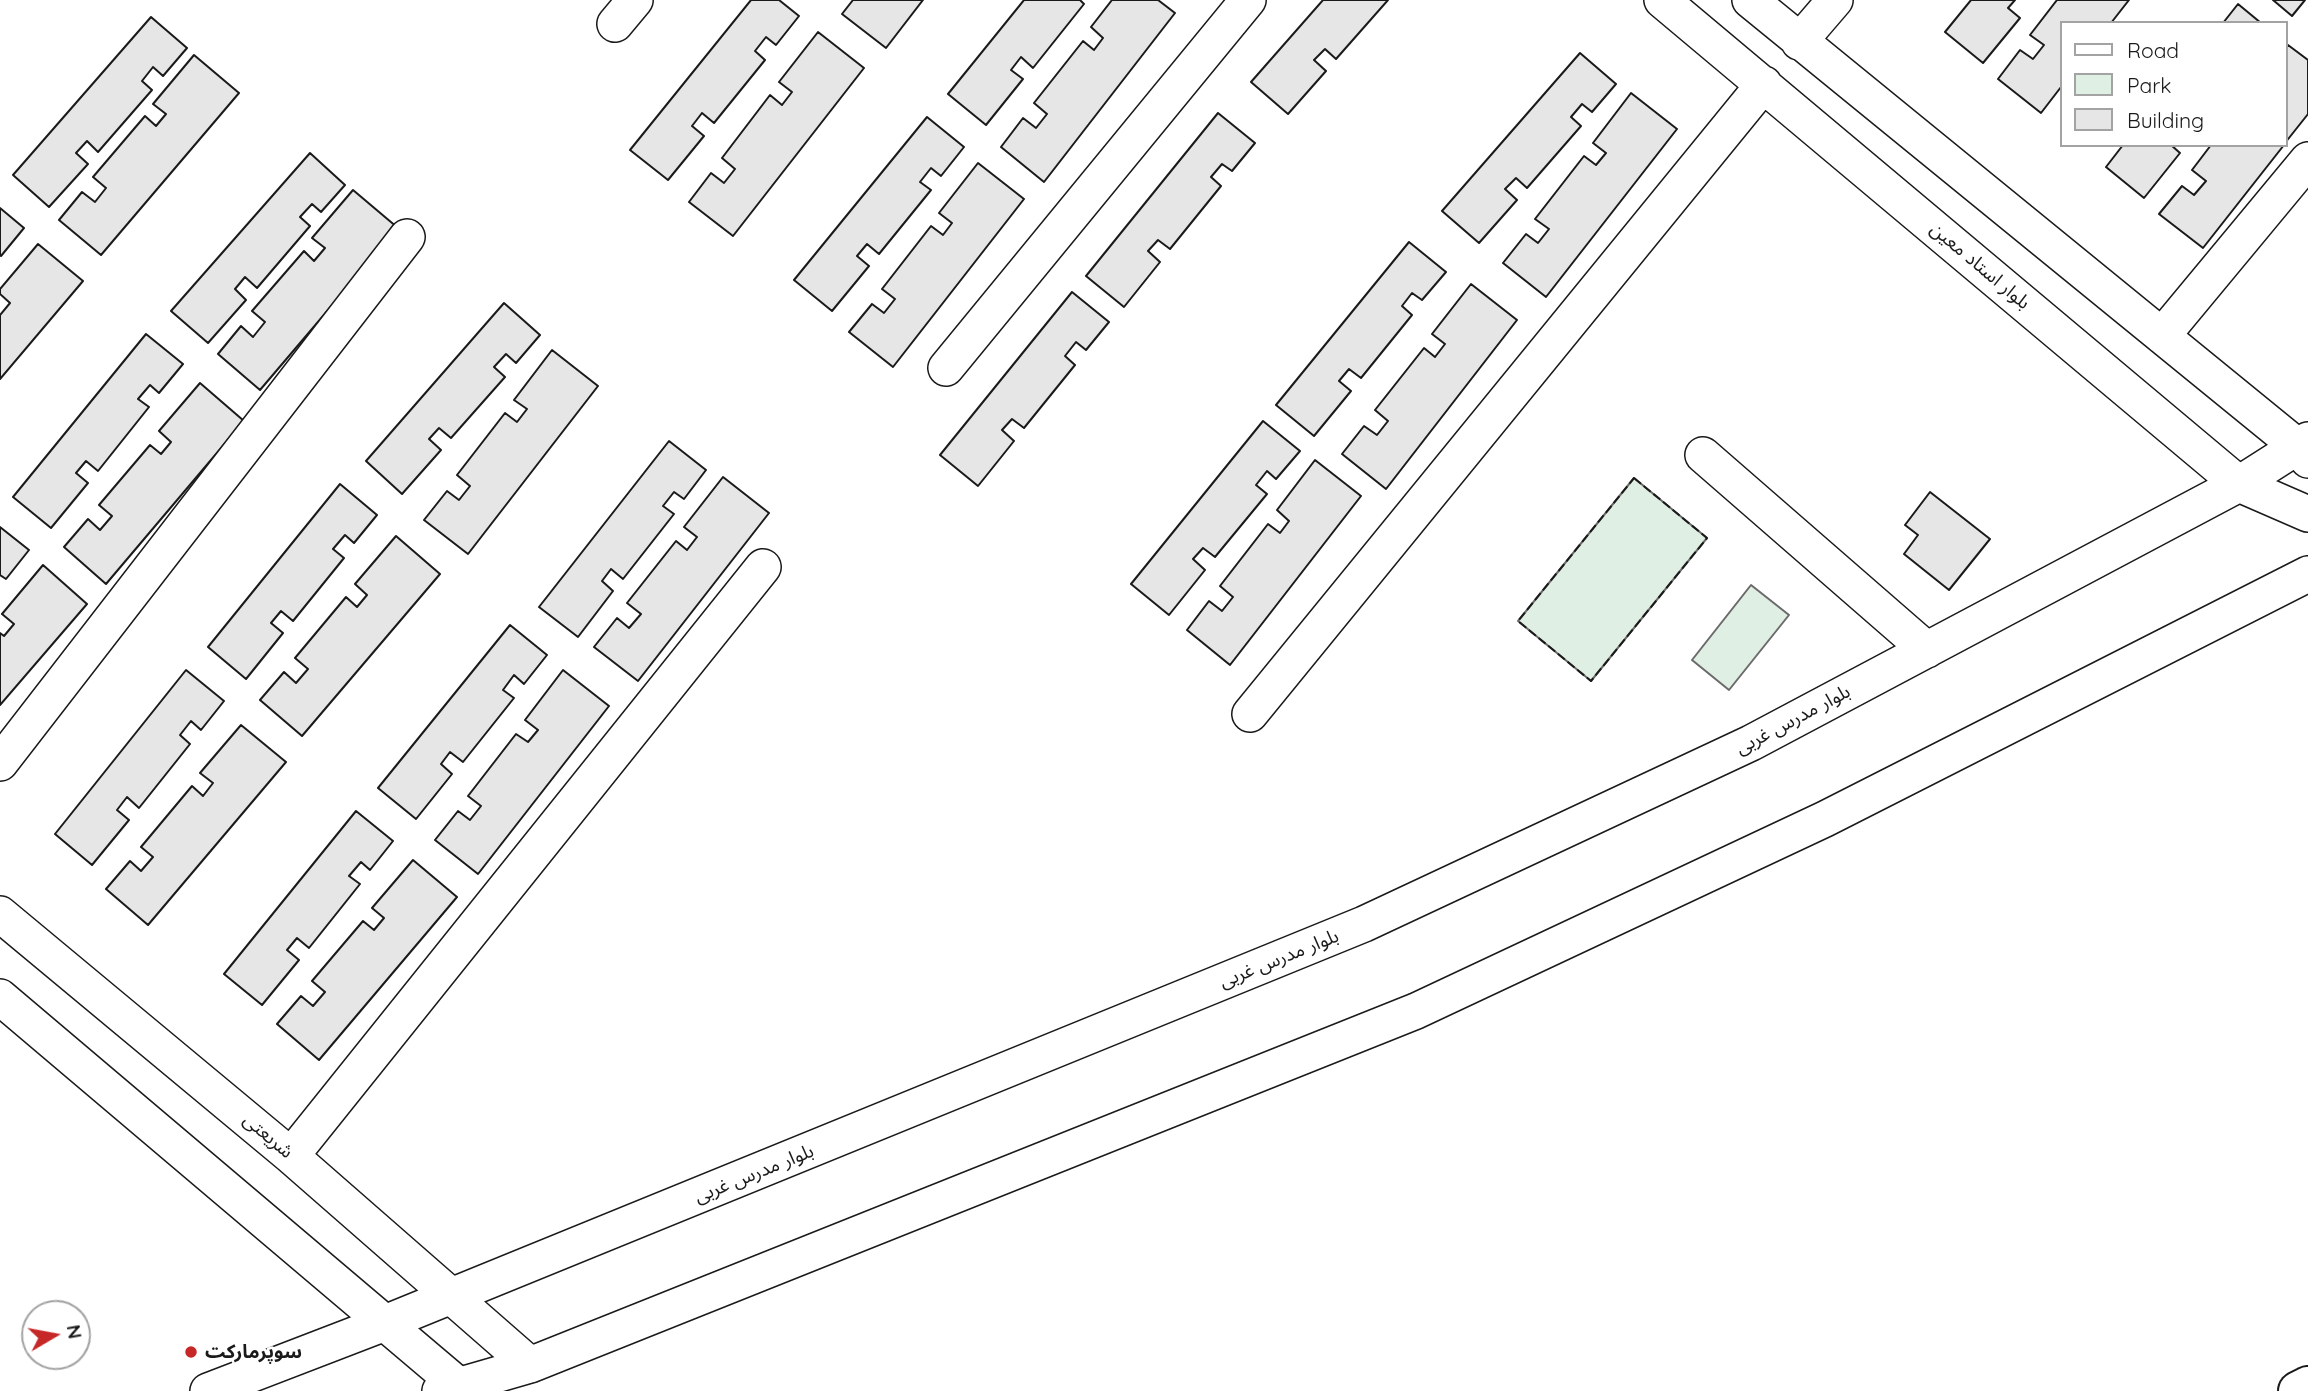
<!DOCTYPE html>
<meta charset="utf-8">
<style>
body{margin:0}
#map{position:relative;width:2308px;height:1391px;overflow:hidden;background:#fff;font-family:Quicksand,sans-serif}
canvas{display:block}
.legend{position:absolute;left:2060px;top:21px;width:228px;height:126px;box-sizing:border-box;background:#fff;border:2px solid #a3a3a3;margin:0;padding:9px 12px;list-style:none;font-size:21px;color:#1a1a1a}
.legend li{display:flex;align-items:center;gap:14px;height:35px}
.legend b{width:35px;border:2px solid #a3a3a3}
.north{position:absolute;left:21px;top:1300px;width:70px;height:70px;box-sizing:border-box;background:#fff;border:2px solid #a3a3a3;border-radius:50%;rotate:80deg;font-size:19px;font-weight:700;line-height:28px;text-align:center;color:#1a1a1a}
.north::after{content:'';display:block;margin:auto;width:24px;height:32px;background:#c62828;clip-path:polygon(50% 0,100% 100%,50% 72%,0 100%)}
</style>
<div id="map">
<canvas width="2308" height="1391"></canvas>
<ul class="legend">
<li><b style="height:9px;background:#fff"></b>Road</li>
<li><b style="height:19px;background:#e0efe3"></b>Park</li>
<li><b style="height:19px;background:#e6e6e6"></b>Building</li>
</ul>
<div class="north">N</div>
</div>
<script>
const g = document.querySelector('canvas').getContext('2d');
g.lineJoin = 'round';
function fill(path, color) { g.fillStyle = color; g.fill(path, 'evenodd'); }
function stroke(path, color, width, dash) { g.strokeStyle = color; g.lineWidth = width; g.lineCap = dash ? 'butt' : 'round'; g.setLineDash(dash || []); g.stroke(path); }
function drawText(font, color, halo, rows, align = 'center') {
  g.font = font + ' Quicksand,"Noto Sans Arabic",sans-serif'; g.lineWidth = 5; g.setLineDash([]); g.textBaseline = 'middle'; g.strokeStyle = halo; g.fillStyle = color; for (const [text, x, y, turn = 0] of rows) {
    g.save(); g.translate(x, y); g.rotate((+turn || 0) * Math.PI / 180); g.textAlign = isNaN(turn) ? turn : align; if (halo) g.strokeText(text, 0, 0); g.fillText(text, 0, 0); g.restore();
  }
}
const green = new Path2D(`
 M1634,478L1707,538L1591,681L1518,621Z
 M1751,585L1789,615L1729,690L1692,660Z`);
fill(green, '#e0efe3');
stroke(green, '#6a6a6a', 2);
const building = new Path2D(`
 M751,0H779L799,16L776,45L766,37L755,51L765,60L714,123L702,113L692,126L704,136L668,180L630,150Z
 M853,0H923L886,48L842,14Z
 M1024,0H1080L1084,4L1033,68L1021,57L1011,70L1023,79L986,125L948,94Z
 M1112,0H1158L1175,13L1044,182L1001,147L1023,118L1036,128L1047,114L1034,103L1083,41L1094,50L1103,38L1091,27Z
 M1323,0H1388L1336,59L1325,49L1314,60L1326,71L1288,114L1251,82Z
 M1971,0H2015L2008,8L2020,18L1983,63L1945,32Z
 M2057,0H2129L2111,23H2061V87L2041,113L1998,79L2020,50L2033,59L2044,45L2030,35Z
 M2273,0H2305L2292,16Z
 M2238,4L2261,23H2223Z
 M151,17L187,48L163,76L153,67L142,81L152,90L98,152L87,141L76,153L88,164L49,207L13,175Z
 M818,32L864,68L733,236L689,202L711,173L724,183L735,169L722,158L770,95L782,105L792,92L779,82Z
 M2288,45L2308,60V114L2285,143V48Z
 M1580,53L1616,84L1592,112L1582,104L1571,117L1581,126L1527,188L1516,178L1505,189L1517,200L1479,243L1442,211Z
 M194,55L239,93L101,255L59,220L82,192L95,202L106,188L93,177L145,116L156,126L166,114L153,104Z
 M1631,93L1677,129L1546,297L1503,263L1526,234L1538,243L1549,229L1535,219L1584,156L1596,165L1606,153L1593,143Z
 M1218,113L1255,143L1232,171L1222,164L1211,177L1221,186L1170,249L1158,240L1148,251L1160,262L1124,307L1086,276Z
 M927,117L964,147L941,176L931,168L920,182L931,190L879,254L867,244L857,256L869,266L832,311L794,280Z
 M2123,145H2171L2180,153L2144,198L2106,167Z
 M2211,145H2284L2203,248L2159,214L2182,186L2194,195L2206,181L2192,170Z
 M310,153L345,185L321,212L312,204L300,217L310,226L257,288L245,277L235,289L246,300L208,343L171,311Z
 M978,163L1024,199L893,367L849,332L872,304L884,313L895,299L882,289L931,226L943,235L952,223L939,213Z
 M353,190L398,228L260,390L218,354L241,326L253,337L265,322L252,311L304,251L314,261L325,248L312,238Z
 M0,208L24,228L1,256L0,255Z
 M1409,242L1446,272L1422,300L1412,293L1402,306L1412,315L1361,378L1349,369L1339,381L1351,391L1314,436L1276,405Z
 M38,244L83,281L0,379V315L10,303L0,294V289Z
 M1471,284L1517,320L1386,489L1342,454L1364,426L1377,435L1388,421L1375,410L1424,348L1435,357L1445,344L1432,334Z
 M1072,292L1109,322L1086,350L1076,342L1065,356L1075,365L1024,428L1012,419L1002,430L1014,441L978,486L940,455Z
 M504,303L540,335L516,363L506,354L494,367L505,377L451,438L439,428L429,439L441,450L402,494L366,461Z
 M146,334L183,364L159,393L150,385L138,399L149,407L98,471L86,461L76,473L88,483L51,528L13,497Z
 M552,350L598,386L468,554L424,520L447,491L459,500L470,486L457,475L505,413L517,422L527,409L514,400Z
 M200,383L244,421L106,584L64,547L88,519L100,530L112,516L99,505L150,445L161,454L171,442L159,431Z
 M1263,421L1300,451L1276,479L1267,471L1256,485L1267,494L1215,557L1203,548L1193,559L1205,570L1169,615L1131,584Z
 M669,441L706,470L684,499L674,492L663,506L674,514L623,579L611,569L602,581L613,591L578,637L539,607Z
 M1315,460L1361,496L1230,665L1187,630L1209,601L1222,611L1233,597L1220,586L1268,524L1280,533L1289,521L1277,510Z
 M723,477L769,513L638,681L594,647L617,618L629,628L641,614L627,603L676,541L687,550L697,537L684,527Z
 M340,484L377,515L354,543L345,535L333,549L344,558L293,621L281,611L271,623L283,633L246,679L208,647Z
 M1930,492L1990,539L1949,590L1904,554L1918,535L1905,525Z
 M0,527L29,550L6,579L0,575Z
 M396,536L440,574L302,736L260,700L284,672L296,683L308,669L295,658L346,597L357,607L367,595L355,584Z
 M43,565L87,604L0,705V633L4,636L14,624L2,614Z
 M510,625L547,655L524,684L514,675L503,690L514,698L463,762L450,752L441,764L452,774L416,819L378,788Z
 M186,670L224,701L201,730L191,721L180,735L190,744L139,808L127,797L117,810L129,820L92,865L55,834Z
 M563,670L609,706L478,874L435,840L458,811L470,820L481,806L468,796L516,734L528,742L538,730L525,720Z
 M241,725L286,762L148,925L106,889L130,861L141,871L153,857L141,847L192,786L203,796L213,783L200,773Z
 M356,811L393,841L370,870L361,862L349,876L360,884L309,948L297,938L287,950L299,960L262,1005L224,974Z
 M413,860L457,897L319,1060L277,1024L301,996L313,1006L325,992L312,981L363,921L374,930L384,918L372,908Z`);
fill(building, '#e6e6e6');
stroke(building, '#1a1a1a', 2);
const minor = new Path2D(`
 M1662,0L2239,484L2308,514
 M1750,0L2297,446L2308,460
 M615,24L635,0
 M1799,42L1835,0
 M2162,336L2308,160
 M946,368L1248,0
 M1703,455L1927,650
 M1250,714L1764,84
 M0,763L407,237
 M0,914L291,1156L530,1365
 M0,997L458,1385
 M291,1156L763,567
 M208,1391L385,1323L1364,924L1751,743L2239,484L2308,440
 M440,1391L530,1365L1416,1011L1825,819L2308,574`);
const tertiary = new Path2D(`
 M2298,1391L2308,1386`);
stroke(minor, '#1a1a1a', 38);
stroke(tertiary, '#1a1a1a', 42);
stroke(minor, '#fff', 35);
stroke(tertiary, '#fff', 38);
stroke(new Path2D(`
 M1634,478L1707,538L1591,681L1518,621Z`), '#1a1a1a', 2, [9, 3.5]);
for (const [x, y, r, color] of [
 [191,1352,7,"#c62828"]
]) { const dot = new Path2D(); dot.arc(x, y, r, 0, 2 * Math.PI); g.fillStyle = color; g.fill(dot); stroke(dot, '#fff', 2.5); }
drawText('19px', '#1a1a1a', '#fff', [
 ["بلوار استاد معین",1980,266,40],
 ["بلوار مدرس غربی",1793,720,-28],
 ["بلوار مدرس غربی",1279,959,-22],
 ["شریعتی",268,1136,40],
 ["بلوار مدرس غربی",754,1174,-22]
]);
drawText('bold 19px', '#1a1a1a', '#fff', [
 ["سوپرمارکت",205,1352]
], 'left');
</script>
